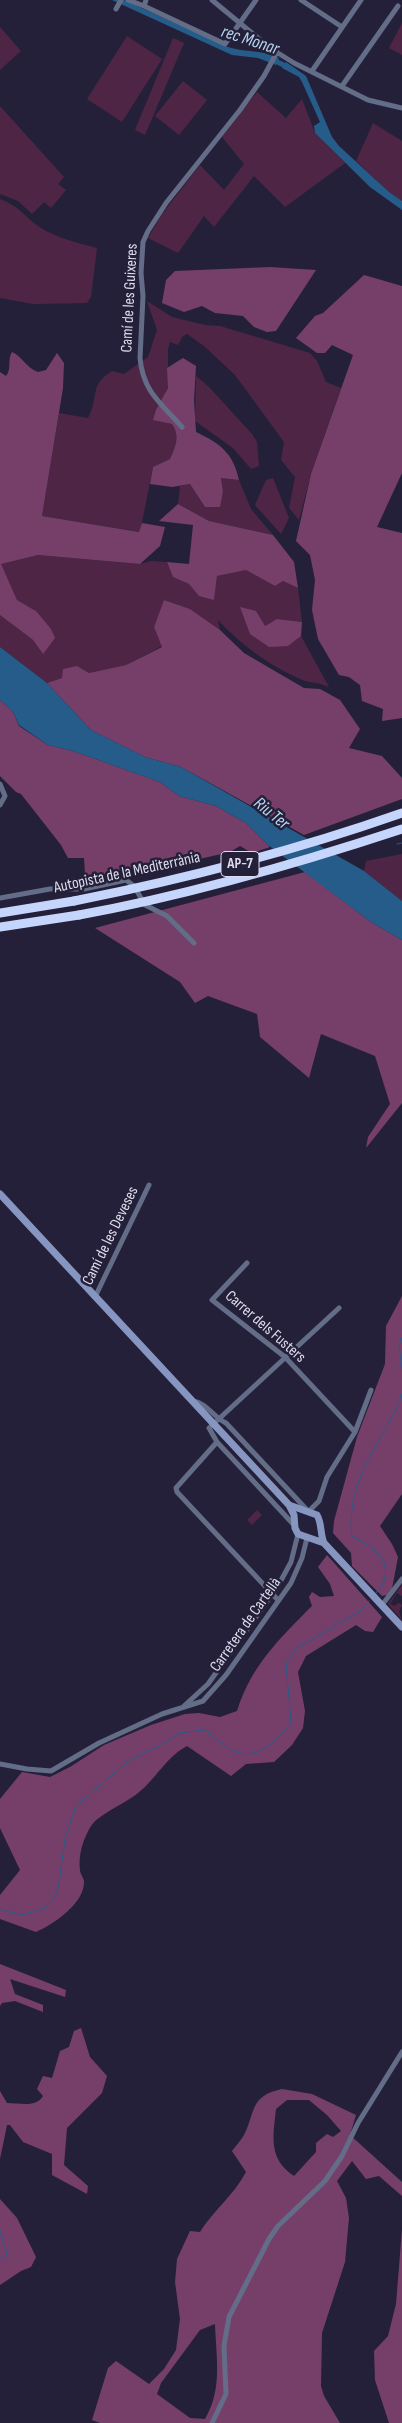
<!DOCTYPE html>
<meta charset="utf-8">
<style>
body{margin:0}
canvas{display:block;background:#242039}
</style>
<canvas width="402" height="2423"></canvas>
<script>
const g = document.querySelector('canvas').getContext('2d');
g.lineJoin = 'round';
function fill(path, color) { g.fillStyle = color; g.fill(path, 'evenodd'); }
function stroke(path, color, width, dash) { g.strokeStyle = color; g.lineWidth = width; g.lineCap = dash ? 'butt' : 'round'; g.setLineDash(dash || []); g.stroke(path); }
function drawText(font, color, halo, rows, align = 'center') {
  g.font = font + ' "Sofia Sans Condensed",sans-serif'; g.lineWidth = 5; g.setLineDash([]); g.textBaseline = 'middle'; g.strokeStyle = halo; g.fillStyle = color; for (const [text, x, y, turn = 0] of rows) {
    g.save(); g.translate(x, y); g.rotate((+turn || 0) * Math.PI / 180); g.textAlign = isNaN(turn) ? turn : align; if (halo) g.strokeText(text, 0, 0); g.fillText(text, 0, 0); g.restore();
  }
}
fill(new Path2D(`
 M402,23V55L389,48Z
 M0,27L21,51L0,70Z
 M127,36L162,59L122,122L87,99Z
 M173,38L184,43L145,135L135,130Z
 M183,81L207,100L179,135L155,116Z
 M257,92L286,118L302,99L315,133L345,163L285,207L254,176L214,227L204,216L178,253L148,238L162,214L200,165L224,190L244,164L222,137Z
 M0,106L64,177L58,184L66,190L51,208L44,202L32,214L18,201L0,194Z
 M373,123L402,141V201L389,192L356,161Z
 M0,199C21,207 24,217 41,228C54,237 81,244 97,248L91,297L87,303L33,304L0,298Z
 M147,301L172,317L205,325L220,326L310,353L317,361L326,382L341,388L311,474L299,520L289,508L295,477L281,460L284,442L235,375L204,346L187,334L182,337L178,345L170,342L168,349V387L154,420L172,424C180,436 176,446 170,459L153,467L140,532L42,516L59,413L88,418C100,396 88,386 112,371L124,374L148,357L157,330Z
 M196,376L209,387L252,434L257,442L259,466L251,469L233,448L195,421Z
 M221,478L239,480L251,509L273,535L209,521L178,504L180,486L190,484L205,507L223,491Z
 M273,478L289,518L281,534L255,505L266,480Z
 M38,555L139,564L151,561L167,562L173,577L189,584L199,596L214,599L217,576L246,570L275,586L283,581L298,588L302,622L277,619L265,626L241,607L288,646L301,636L329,687C319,682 308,683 300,679C270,666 240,644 218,620L220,630L190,609L164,600L154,627L162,646L126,665L89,673L77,666L62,678L47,683L0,647V615L33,640L43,654L36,611L17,600L0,564Z
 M402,854V901L364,871L366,861Z
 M257,1510L262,1515L252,1525L247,1520Z
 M402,1585V1596L397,1593L390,1604L394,1606L399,1603L402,1605L399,1612L402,1620L388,1604Z`), '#4e2545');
fill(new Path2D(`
 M270,267L316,270L276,331L267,332L254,327L243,316L215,313L202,306L184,312L162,303L166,280L175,271Z
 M364,275L402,286V473L377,527L402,533V718L382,721L383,709L362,701L360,685L349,677L339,675L318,639L312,610L315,580L310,555L296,541L311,474L353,355L332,345L325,353H317L296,338L315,316L323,313Z
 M12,352C23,357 25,367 38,372L46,370L57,353L64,363L63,388L42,516L139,532L142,523L165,527L160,546L140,564L38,555L1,564L17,600L36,611L51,629L55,638L43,654L33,640L0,615V372L6,376C12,369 7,360 12,352Z
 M183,358L196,366L194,400L196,432C221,444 233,453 239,480L221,478L223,491L220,507H205L190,484L172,487L150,484L153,467L170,459C176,446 180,436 172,424L153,420L156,410L168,388L167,368Z
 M178,504L209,521L273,535L294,562L298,588L283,581L275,586L246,570L217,576L214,600L199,596L189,584L173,577L167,562L189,564L193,525L159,521Z
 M164,600L190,609L220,630L244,653L304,688L320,689L340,700L360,729L349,748L382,756L402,778V799L304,835L181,767L145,757L91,730L47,683L62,678L63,669L77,666L89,673L126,665L162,647L154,627Z
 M240,607L256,611L265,626L277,619L302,622L301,636L288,646L269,647L250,634Z
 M0,700L13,712L19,726L48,745L73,751L160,782L179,796L216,806L246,823L270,847L252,853L240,846L230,852L72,888L85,874L84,858H68L61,845L21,794L16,792L0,776Z
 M305,872L371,922L402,940V1103L366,1148L368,1137L390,1104L375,1056L321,1034L309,1078L260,1037L257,1014L208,996L195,1003L180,982L95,928Z
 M402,1296V1494L380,1526L392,1544L398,1557L391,1594L382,1596L352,1566L351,1553L333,1533L334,1521L357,1437L385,1364L386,1326Z
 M327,1555L382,1617L373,1632L365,1631L356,1625L306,1656L298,1672L305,1711L303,1728L292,1745L274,1762L246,1764L231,1776L187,1746C166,1757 156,1779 138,1793C126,1803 99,1814 91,1826C83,1839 78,1855 80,1870C80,1873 83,1877 84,1881C85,1903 54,1924 36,1932L0,1919V1895L20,1870L0,1828V1799L22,1772L50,1777L70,1767L104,1745L151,1725L185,1714L199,1713L220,1717L237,1711C251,1666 279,1639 312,1606L309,1597L312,1592L320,1597L334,1596L330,1584L318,1567Z
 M0,1964L66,1990L65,1997L10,1979L15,1994L43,2005V2012L15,2001L2,2003L0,2006Z
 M81,2028L90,2057L107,2076L102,2093L67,2128L64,2165L88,2186L87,2194L52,2175V2154L23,2142L10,2125H7L0,2159V2091L7,2103C19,2103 36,2108 43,2096L37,2089L43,2076L52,2078L60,2051L69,2047L74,2031Z
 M282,2089L312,2094L356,2115L350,2135L402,2182V2196L379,2176L366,2179L352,2161L337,2181L346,2198L349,2218L345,2262L322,2333L321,2386L324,2396L340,2423H100L92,2420L108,2368L116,2361L149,2384L164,2369L176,2350L180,2319L175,2282L177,2259L190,2231L200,2232C213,2211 234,2195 246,2172L232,2151C236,2146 241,2140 244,2135C256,2112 249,2096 282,2089ZM287,2100H309L327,2115L341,2131L333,2137L327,2134L316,2143V2152L294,2176C268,2159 273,2136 276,2109ZM215,2324C216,2358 223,2388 205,2419L190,2418L157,2394L161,2383L200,2330Z
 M0,2199L17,2218L36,2257L31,2267L21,2271L0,2285Z
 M402,2229V2423H389L375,2380L374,2351L388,2336L396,2304Z`), '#763f69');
fill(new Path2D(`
 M112,0H124L228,47C247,53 260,49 279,58L276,65L258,58L232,55Z
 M286,62L306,76L332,137L339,146L389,192L402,201V210L370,187L315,133L314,126L320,122L302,82L299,77L282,68Z
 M0,647L47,683L91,730L145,757L181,767L364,871L402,901V940L371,922L268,845L246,823L216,806L179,796L160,782L73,751L48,745L19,725L13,712L0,700Z`), '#255c8a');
stroke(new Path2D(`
 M397,844L402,843
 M402,1337L399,1346L402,1369
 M376,1593C399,1567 377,1547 352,1537C347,1497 364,1465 384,1431C391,1418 399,1408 402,1393
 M0,1909L22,1915L45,1908L55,1896L59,1883L65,1839L75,1807L127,1762L161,1745L179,1733L205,1730C213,1736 221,1744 230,1749C256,1764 278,1740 291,1722L286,1663L297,1648L359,1612L369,1601
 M0,2230L7,2255L0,2260`), '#255c8a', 1);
stroke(new Path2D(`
 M271,59L290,68`), '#255c8a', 5);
stroke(new Path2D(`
 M128,0L144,6
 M146,0L144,6L225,44L256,0
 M212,0L270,48L294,63L368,100L402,108
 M301,0L342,27
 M116,9L121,0
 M312,71L361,0
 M342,86L398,6
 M182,427C161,403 143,392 140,358L143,296L141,273L143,242L148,231L166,203L240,110L264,76L277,52
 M0,784L5,796L0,805
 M0,898L50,889H84L126,880L134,886L145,905L167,916L194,943
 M247,1263L212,1300L285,1357L355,1432
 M95,1297L149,1185
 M193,1401C207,1403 213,1417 226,1423L308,1511
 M217,1442L176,1488L177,1492L278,1600
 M309,1511L319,1501L327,1477L355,1432L371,1390
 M294,1525L217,1442L209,1428L339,1308
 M382,1605L402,1579
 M184,1706L208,1684L278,1586L291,1562L298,1534
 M0,1764L27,1769L51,1771L99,1743L162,1714L203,1701L226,1675L291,1583L302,1558L307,1538
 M212,2423L226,2394L224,2346L229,2317L269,2239L278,2226L325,2181L342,2156L358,2123L402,2052`), '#636d87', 5);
stroke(new Path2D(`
 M0,1194L289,1505L294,1515L295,1528L298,1534L324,1543L402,1627
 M289,1505L317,1515C322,1523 320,1534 324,1543`), '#8796c0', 7);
stroke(new Path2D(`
 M0,913L74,901
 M0,927L79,915`), '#c6d5fc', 9);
stroke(new Path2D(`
 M74,901C185,879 294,851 402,813
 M79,915C189,895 296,864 402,829`), '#c6d5fc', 9);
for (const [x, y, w] of [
 [240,864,38]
]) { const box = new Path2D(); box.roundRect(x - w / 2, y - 12.5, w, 25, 4); g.fillStyle = '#242039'; g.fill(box); stroke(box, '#dddbec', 1); }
drawText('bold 15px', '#dddbec', null, [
 ["AP-7",240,864]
]);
drawText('16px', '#dddbec', '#242039', [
 ["Camí de les Guixeres",130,298,-87],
 ["Autopista de la Mediterrània",127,873,-12],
 ["Camí de les Deveses",111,1236,-64],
 ["Carrer dels Fusters",265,1327,41],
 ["Carretera de Cartellà",246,1625,-55]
]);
drawText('italic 18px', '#b7d5f0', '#242039', [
 ["rec Monar",250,41,18],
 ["Riu Ter",271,814,39]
]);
</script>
